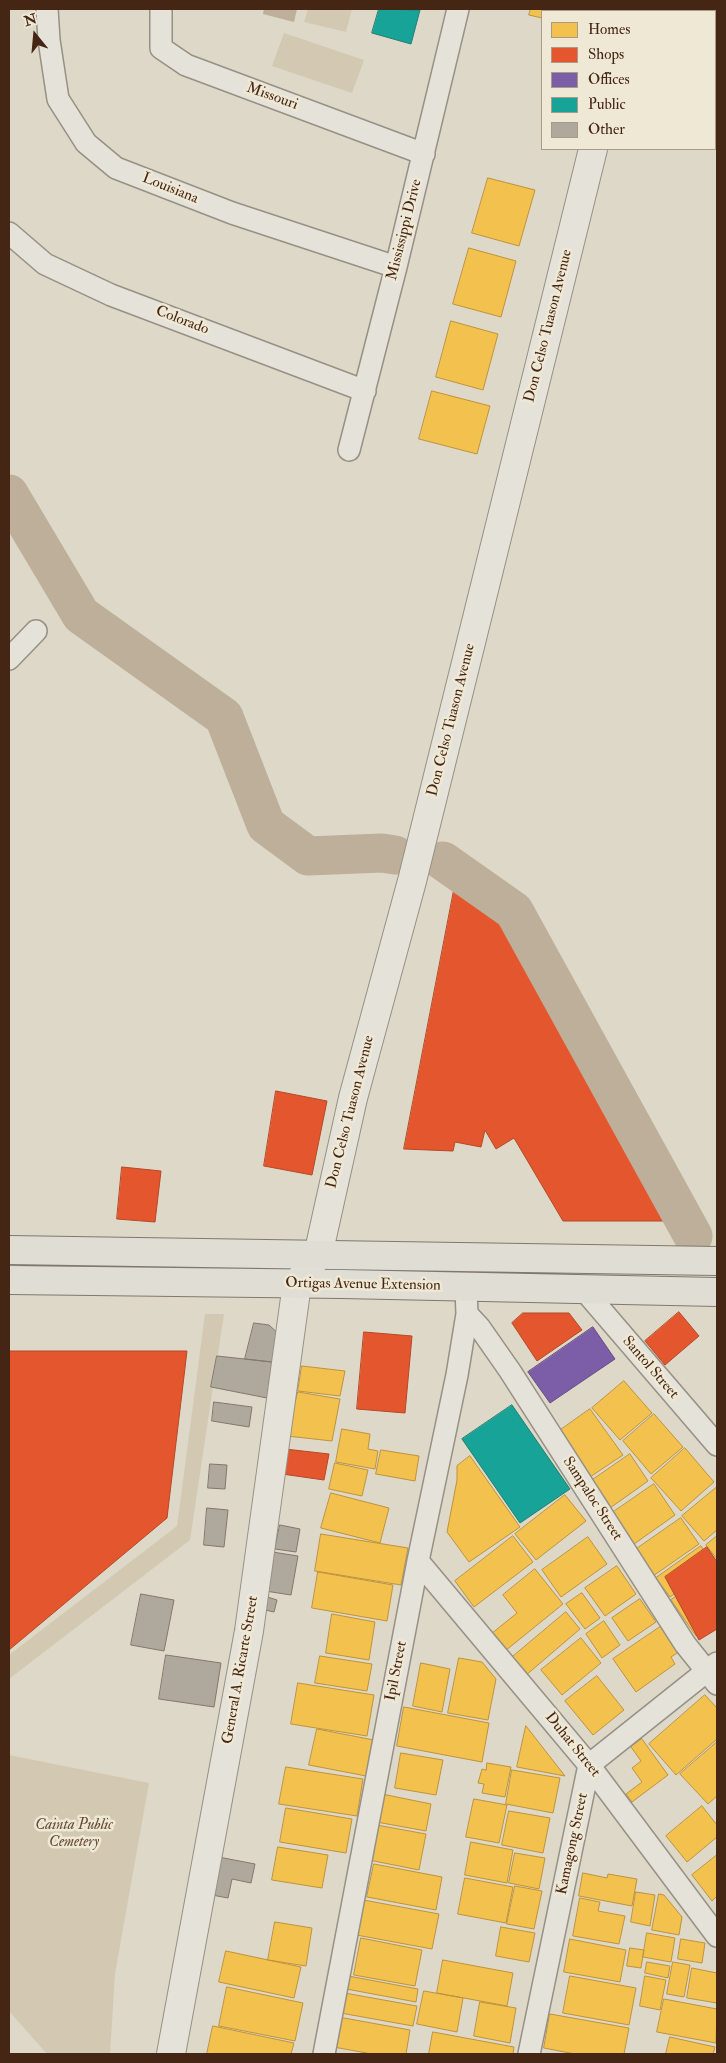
<!DOCTYPE html>
<style>
body{margin:0}
#map{position:relative;width:726px;height:2063px;overflow:hidden;background:#ddd8c7;font-family:"IM FELL Double Pica",serif}
canvas{display:block}
.frame{position:absolute;inset:0;border:10px solid #452513;pointer-events:none}
.legend{position:absolute;left:541px;top:10px;width:175px;height:140px;box-sizing:border-box;background:#eee8d5;border:1px solid #aa9a87;margin:0;padding:6px 9px;list-style:none;font-size:15px;color:#452513}
.legend li{display:flex;align-items:center;gap:10px;height:25px}
.legend b{width:25px;border:1px solid #aa9a87}
.north{position:absolute;left:10px;top:10px;width:50px;height:50px;-webkit-text-stroke:4px #eee8d5;paint-order:stroke;rotate:343deg;font-size:14px;font-weight:700;line-height:20px;text-align:center;color:#452513}
.north::after{content:'';display:block;margin:auto;width:18px;height:22px;background:#452513;clip-path:polygon(50% 0,100% 100%,50% 72%,0 100%)}
</style>
<div id="map">
<canvas width="726" height="2063"></canvas>
<div class="frame"></div>
<ul class="legend">
<li><b style="height:14px;background:#f2c14e"></b>Homes</li>
<li><b style="height:14px;background:#e4572e"></b>Shops</li>
<li><b style="height:14px;background:#7b5ea7"></b>Offices</li>
<li><b style="height:14px;background:#17a398"></b>Public</li>
<li><b style="height:14px;background:#afa99d"></b>Other</li>
</ul>
<div class="north">N</div>
</div>
<script>
const g = document.querySelector('canvas').getContext('2d');
g.lineJoin = 'round';
function fill(path, color) { g.fillStyle = color; g.fill(path, 'evenodd'); }
function stroke(path, color, width, dash) { g.strokeStyle = color; g.lineWidth = width; g.lineCap = dash ? 'butt' : 'round'; g.setLineDash(dash || []); g.stroke(path); }
function drawText(font, color, halo, rows, align = 'center') {
  g.font = font + ' "IM FELL Double Pica",serif'; g.lineWidth = 5; g.setLineDash([]); g.textBaseline = 'middle'; g.strokeStyle = halo; g.fillStyle = color; for (const [text, x, y, turn = 0] of rows) {
    g.save(); g.translate(x, y); g.rotate((+turn || 0) * Math.PI / 180); g.textAlign = isNaN(turn) ? turn : align; if (halo) g.strokeText(text, 0, 0); g.fillText(text, 0, 0); g.restore();
  }
}
fill(new Path2D(`
 M308,9H352L346,32L304,22Z
 M284,33L364,60L352,93L272,66Z
 M205,1314H224L190,1540L9,1679V1655L177,1526Z
 M9,1755L149,1783L115,1974L110,2054H47L9,2011Z`), '#d3c9b3');
fill(new Path2D(`
 M264,9H297L294,22L263,14Z`), '#bdaf99');
const homes = new Path2D(`
 M531,9H591L590,11H542V18L529,15Z
 M488,178L535,190L519,246L472,233Z
 M469,248L516,261L501,317L453,304Z
 M451,321L498,334L483,390L436,377Z
 M432,391L490,406L477,454L419,439Z
 M302,1366L345,1371L340,1396L298,1391Z
 M624,1381L652,1413L620,1440L592,1408Z
 M298,1392L340,1399L332,1441L287,1436Z
 M590,1409L623,1455L587,1479L555,1434Z
 M654,1414L683,1447L651,1474L623,1441Z
 M342,1429L370,1434L368,1449L378,1451L375,1469L336,1462Z
 M685,1448L714,1482L681,1511L651,1478Z
 M381,1450L419,1456L415,1481L376,1474Z
 M630,1454L648,1481L610,1508L591,1481Z
 M470,1456L520,1527L469,1562L447,1532L457,1480V1466Z
 M335,1463L368,1470L362,1496L329,1489Z
 M654,1484L675,1515L634,1544L612,1513Z
 M717,1487V1530L704,1541L682,1516Z
 M331,1493L389,1508L380,1543L321,1528Z
 M565,1495L586,1521L536,1560L515,1534Z
 M681,1518L699,1544L653,1576L635,1550Z
 M321,1534L408,1548L401,1585L315,1571Z
 M513,1536L533,1562L474,1607L455,1581Z
 M717,1536V1559L706,1545Z
 M588,1537L607,1564L561,1597L542,1570Z
 M701,1546L715,1566L670,1597L656,1578Z
 M617,1566L636,1594L605,1616L585,1588Z
 M717,1568V1622L696,1636L671,1600Z
 M535,1569L563,1604L505,1651L491,1634L517,1613L503,1595Z
 M318,1572L393,1585L387,1621L312,1608Z
 M582,1593L600,1618L585,1629L566,1604Z
 M640,1599L656,1622L628,1641L612,1618Z
 M566,1612L580,1629L525,1676L510,1659Z
 M332,1614L375,1622L369,1660L326,1653Z
 M604,1621L620,1645L602,1658L586,1634Z
 M663,1625L680,1651L671,1657L675,1664L636,1692L613,1659Z
 M581,1638L601,1663L562,1695L541,1670Z
 M320,1656L372,1664L367,1691L315,1683Z
 M459,1658L482,1662L496,1679L488,1720L448,1713Z
 M421,1663L450,1669L442,1712L413,1706Z
 M597,1676L624,1710L593,1735L565,1701Z
 M298,1683L374,1695L367,1736L291,1724Z
 M705,1695L717,1708V1739L676,1775L649,1744Z
 M404,1707L489,1723L482,1762L397,1746Z
 M526,1726L565,1776L517,1767Z
 M317,1729L374,1740L366,1776L309,1765Z
 M642,1739L668,1775L632,1802L626,1794L642,1782L632,1768L641,1761L631,1747Z
 M717,1742V1796L708,1804L680,1774Z
 M401,1753L443,1760L436,1795L395,1788Z
 M487,1763L511,1767L505,1797L482,1793L484,1784L478,1783L482,1769L486,1770Z
 M286,1767L363,1779L357,1816L279,1804Z
 M512,1770L560,1778L553,1813L506,1804Z
 M377,1793L431,1804L426,1831L371,1821Z
 M474,1799L507,1805L499,1843L466,1837Z
 M702,1806L717,1825V1837L687,1862L666,1836Z
 M286,1808L352,1819L346,1853L280,1842Z
 M509,1811L550,1818L543,1853L502,1845Z
 M371,1824L426,1834L419,1870L364,1859Z
 M471,1842L513,1850L507,1883L465,1875Z
 M278,1847L328,1855L322,1888L272,1880Z
 M515,1853L545,1858L539,1889L509,1883Z
 M717,1855V1896L712,1901L692,1875Z
 M374,1864L442,1877L436,1910L367,1897Z
 M583,1873L607,1878L608,1874L637,1879L632,1906L579,1896Z
 M465,1878L513,1887L506,1923L458,1914Z
 M515,1886L542,1891L534,1929L507,1924Z
 M636,1892L655,1895L650,1926L631,1922Z
 M659,1894L664,1895L682,1917L679,1935L652,1930Z
 M580,1898L600,1902L598,1911L625,1916L619,1944L573,1936Z
 M358,1899L439,1914L432,1949L351,1934Z
 M275,1922L312,1928L306,1966L268,1960Z
 M501,1927L535,1933L529,1962L496,1956Z
 M647,1933L675,1938L671,1962L643,1957Z
 M361,1938L422,1950L415,1986L354,1975Z
 M570,1939L626,1950L620,1982L564,1972Z
 M681,1939L705,1943L702,1963L678,1959Z
 M630,1948L644,1950L641,1968L627,1966Z
 M226,1951L301,1967L294,1998L219,1982Z
 M443,1960L513,1973L507,2006L437,1993Z
 M647,1962L670,1966L668,1978L645,1973Z
 M673,1962L690,1965L684,1997L667,1994Z
 M692,1968L717,1973V2003L687,1998Z
 M343,1975L418,1989L416,2002L341,1988Z
 M570,1976L636,1988L629,2025L563,2013Z
 M645,1976L666,1980L660,2010L640,2006Z
 M227,1987L303,2003L295,2041L219,2026Z
 M424,1991L463,1998L457,2032L417,2024Z
 M339,1992L417,2006L413,2026L335,2012Z
 M664,1999L717,2009L716,2043L657,2032Z
 M480,2002L516,2008L510,2043L474,2036Z
 M550,2014L629,2028L624,2054H575L544,2048Z
 M333,2016L410,2030L406,2054H372L328,2046Z
 M213,2026L294,2043L291,2054H207Z
 M433,2032L514,2047L513,2054H429Z
 M670,2037L715,2047L713,2054H666Z`);
fill(homes, '#f2c14e');
stroke(homes, '#be923c', 1);
const shops = new Path2D(`
 M455,885L504,909L668,1199L676,1221H563L514,1138L496,1149L485,1130L481,1147L455,1142L453,1151L404,1149Z
 M276,1091L327,1101L312,1175L264,1166Z
 M122,1167L161,1171L155,1222L117,1219Z
 M679,1312L699,1336L665,1365L645,1341Z
 M523,1313H569L582,1330L537,1361L512,1323Z
 M364,1332L412,1336L405,1413L357,1409Z
 M9,1351H187L167,1518L9,1650Z
 M285,1449L329,1454L324,1480L282,1474Z
 M707,1547L717,1562V1629L699,1640L665,1577Z`);
fill(shops, '#e4572e');
stroke(shops, '#b44826', 1);
const offices = new Path2D(`
 M593,1327L615,1359L550,1403L528,1372Z`);
fill(offices, '#7b5ea7');
stroke(offices, '#6b4d7b', 1);
const public = new Path2D(`
 M379,9L420,10L411,44L372,33Z
 M512,1405L570,1489L520,1523L462,1439Z`);
fill(public, '#17a398');
stroke(public, '#257d70', 1);
stroke(new Path2D(`
 M9,494L81,615L224,717L266,825L308,856L382,853L395,855
 M443,861L514,911L693,1236`), '#bdaf99', 39);
const building = new Path2D(`
 M254,1323L269,1325L281,1336L272,1362L245,1359Z
 M217,1356L272,1362L267,1398L211,1387Z
 M214,1402L252,1407L249,1427L212,1421Z
 M210,1464L227,1465L225,1489L208,1488Z
 M207,1508L228,1510L224,1547L204,1545Z
 M280,1525L300,1529L296,1552L275,1549Z
 M266,1551L298,1556L291,1595L259,1590Z
 M141,1594L174,1600L164,1651L131,1645Z
 M261,1595L277,1600L274,1612L257,1608Z
 M166,1655L221,1663L214,1707L159,1699Z
 M208,1855L255,1864L251,1883L232,1879L228,1898L201,1893Z`);
fill(building, '#afa99d');
stroke(building, '#81786d', 1);
const minor = new Path2D(`
 M47,9L49,40L58,99L86,143L116,168L232,213L396,267
 M161,9V48L186,65L424,154
 M715,39H717
 M9,233L45,264L111,295L365,391
 M349,450L396,267L458,9
 M9,659L36,631
 M584,1290L717,1445
 M467,1314L480,1328L510,1371L685,1644L717,1684
 M418,1561L589,1765L717,1936
 M324,2054L418,1561L457,1375L467,1314L466,1288
 M529,2054L589,1765L717,1663`);
const tertiary = new Path2D(`
 M627,11V9
 M171,2054L249,1631L297,1284L318,1255L353,1098L412,881L593,149`);
const primary = new Path2D(`
 M9,1250L717,1261
 M9,1280L342,1284L717,1292`);
stroke(minor, '#979084', 24);
stroke(tertiary, '#979084', 30);
stroke(primary, '#81786d', 30);
stroke(minor, '#e5e2da', 21);
stroke(tertiary, '#e5e2da', 28);
stroke(primary, '#e0ddd4', 28);
drawText('15px', '#452513', '#eee8d5', [
 ["Missouri",272,97,20],
 ["Louisiana",170,189,22],
 ["Mississippi Drive",405,230,-76],
 ["Colorado",182,321,21],
 ["Don Celso Tuason Avenue",549,326,-76],
 ["Don Celso Tuason Avenue",452,720,-76],
 ["Don Celso Tuason Avenue",351,1112,-76],
 ["Ortigas Avenue Extension",363,1285,1],
 ["Santol Street",650,1368,49],
 ["Sampaloc Street",592,1499,57],
 ["General A. Ricarte Street",241,1670,-80],
 ["Ipil Street",397,1671,-79],
 ["Duhat Street",572,1745,51],
 ["Kamagong Street",573,1844,-78]
]);
drawText('italic 15px', '#664b37', '#eee8d5', [
 ["Cainta Public",74,1826],
 ["Cemetery",74,1843]
]);
</script>
